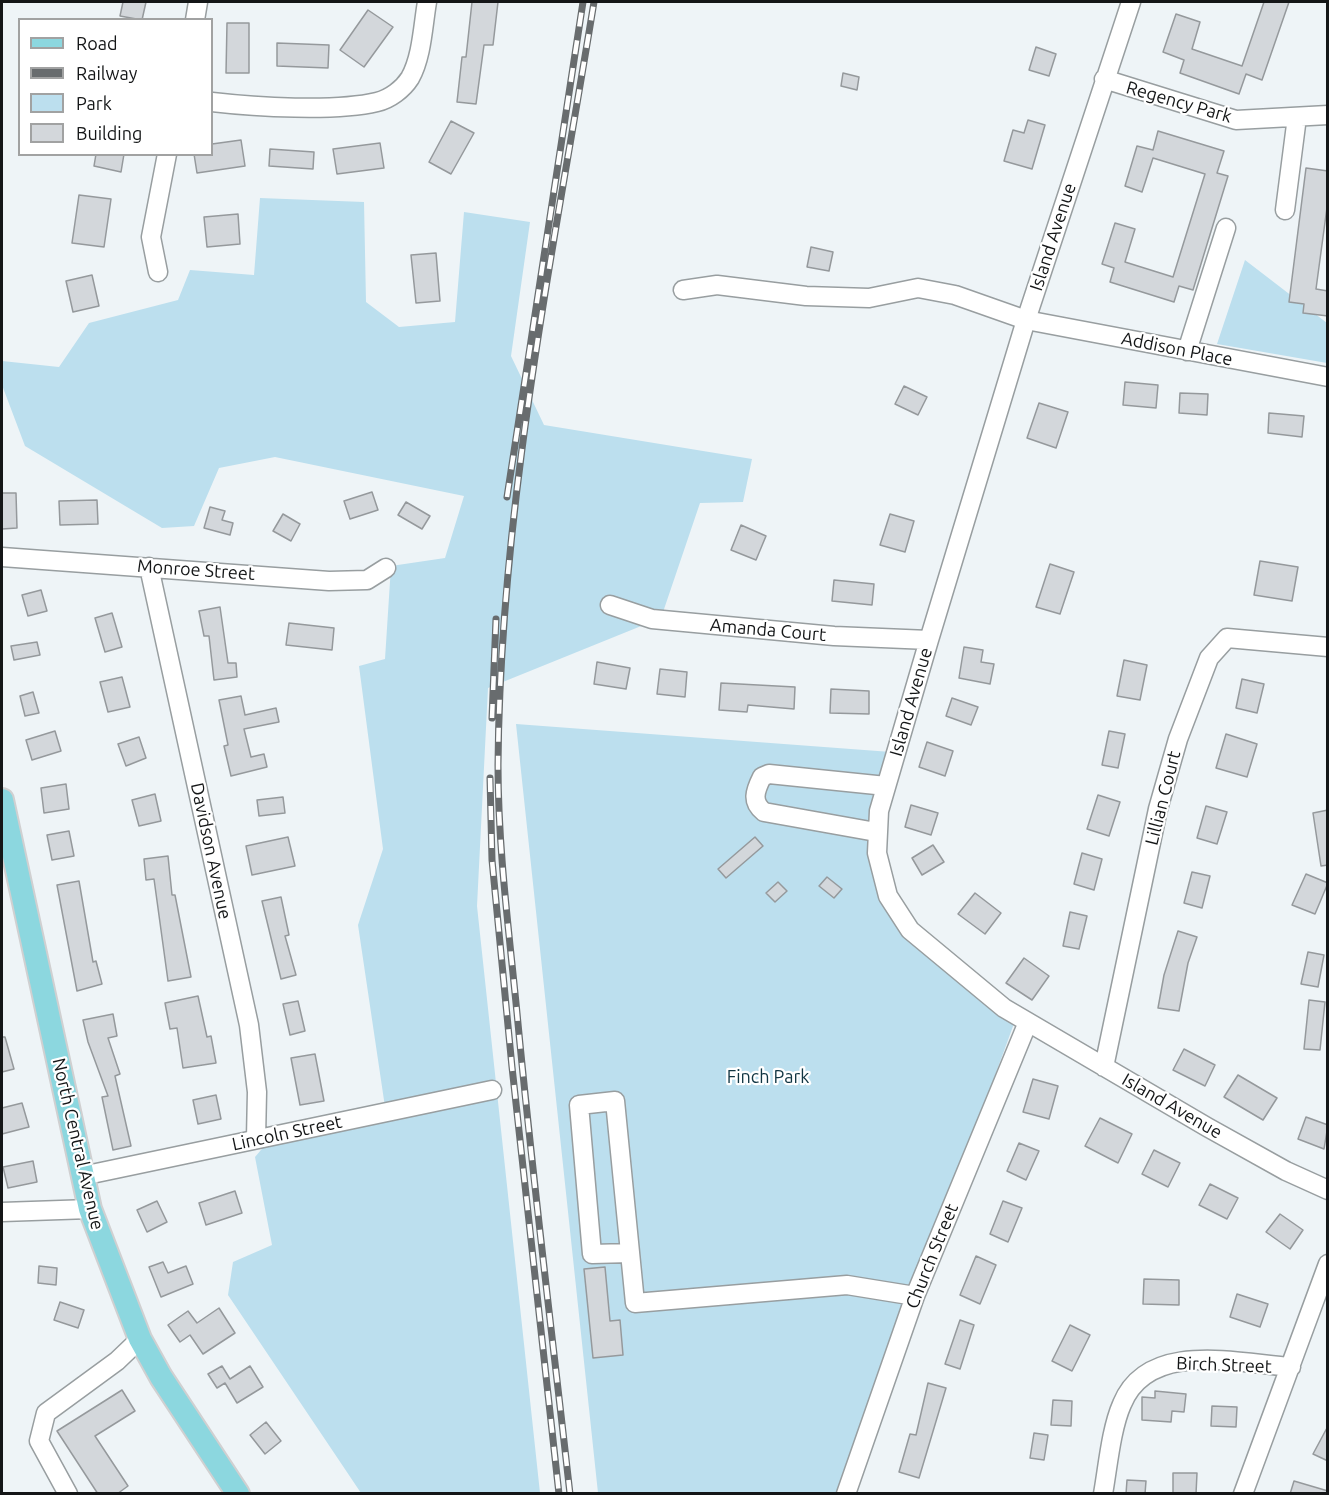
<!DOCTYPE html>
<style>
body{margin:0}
#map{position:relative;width:1329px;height:1495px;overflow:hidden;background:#eef4f7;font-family:Ubuntu,sans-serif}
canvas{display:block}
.frame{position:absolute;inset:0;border:3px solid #141617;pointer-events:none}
.legend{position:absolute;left:18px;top:18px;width:195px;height:138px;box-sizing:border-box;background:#fff;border:2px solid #a1a2a2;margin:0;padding:8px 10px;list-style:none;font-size:18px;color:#141617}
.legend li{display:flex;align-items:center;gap:12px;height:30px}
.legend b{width:30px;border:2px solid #a1a2a2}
</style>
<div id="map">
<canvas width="1329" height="1495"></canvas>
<div class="frame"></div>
<ul class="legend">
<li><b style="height:8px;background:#8cd7df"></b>Road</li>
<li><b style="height:8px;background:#686c6e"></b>Railway</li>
<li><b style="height:16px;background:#bcdfee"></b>Park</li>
<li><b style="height:16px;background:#d3d7db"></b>Building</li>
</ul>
</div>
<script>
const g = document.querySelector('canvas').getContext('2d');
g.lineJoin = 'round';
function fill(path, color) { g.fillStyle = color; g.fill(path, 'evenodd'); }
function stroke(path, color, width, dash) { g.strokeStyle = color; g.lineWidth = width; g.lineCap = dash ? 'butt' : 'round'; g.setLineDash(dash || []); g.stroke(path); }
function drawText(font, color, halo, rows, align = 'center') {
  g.font = font + ' Ubuntu,sans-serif'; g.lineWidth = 4.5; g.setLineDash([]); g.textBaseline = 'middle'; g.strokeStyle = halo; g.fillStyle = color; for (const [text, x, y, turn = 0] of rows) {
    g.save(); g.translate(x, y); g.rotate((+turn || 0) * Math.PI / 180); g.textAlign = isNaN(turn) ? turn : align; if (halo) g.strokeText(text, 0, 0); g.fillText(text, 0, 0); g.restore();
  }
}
fill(new Path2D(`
 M260,198L364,202L366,302L399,327L455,322L464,212L530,222L511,356L544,425L752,459L743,502L700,503L661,618L488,688L477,906L540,1493H361L228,1295L233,1262L272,1245L255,1157L277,1131L385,1107L358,925L383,849L359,666L385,659L391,566L445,558L464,496L275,457L219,468L194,526L162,528L25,446L2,385V361L59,367L89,323L178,300L190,270L254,275Z
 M1245,260L1327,323V363L1217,344Z
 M516,724L891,752L877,816L897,907L1016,1018L843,1493H598Z`), '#bcdfee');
const building = new Path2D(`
 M123,2H146L142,20L120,16Z
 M472,2H498L493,45H484L476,104L457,102L462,57H466Z
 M1264,2H1289L1262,80L1246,74L1239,94L1180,73L1184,60L1163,52L1176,14L1200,22L1192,49L1242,66Z
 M368,10L393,27L364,67L340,50Z
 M227,23H249V73H226Z
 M277,43L329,45L328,68L277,66Z
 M1036,47L1056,54L1049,76L1029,70Z
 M843,73L859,77L857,90L841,86Z
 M1028,120L1045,125L1032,169L1004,161L1013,130L1024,133Z
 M451,121L474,133L451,174L429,162Z
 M1158,131L1224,151L1217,173L1228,176L1193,290L1179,286L1174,302L1110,282L1114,268L1102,264L1115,223L1135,229L1125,262L1173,277L1205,174L1153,158L1142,192L1125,186L1137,146L1153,150Z
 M241,140L245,166L197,173L194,154H212V144Z
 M380,143L384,168L337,174L333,149Z
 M270,149L314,152L313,169L269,166Z
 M96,154H124L121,172L94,166Z
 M1306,168L1328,171V200L1316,289L1328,291V316L1303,313L1304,304L1289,302Z
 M79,195L111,199L104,247L72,243Z
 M238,214L240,244L207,247L204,217Z
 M811,247L833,252L829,271L807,267Z
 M436,253L440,301L416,303L411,255Z
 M92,275L99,306L73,312L66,281Z
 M1125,382L1158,385L1156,408L1123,405Z
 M904,386L927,397L918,415L895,404Z
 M1180,393L1208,394L1207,415L1179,413Z
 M1039,403L1068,412L1056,448L1027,438Z
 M1269,413L1304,416L1302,437L1268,433Z
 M372,492L378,510L350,519L344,501Z
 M2,493H16L17,528L2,529Z
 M97,500L98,524L60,525L59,501Z
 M406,502L430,516L422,529L398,515Z
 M210,507L225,511L222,520L233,523L230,535L204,528Z
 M283,514L300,524L291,541L273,531Z
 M890,514L914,521L905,552L880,545Z
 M741,525L766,536L756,560L731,550Z
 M1260,561L1298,567L1292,601L1254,595Z
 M1050,564L1074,572L1060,614L1036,607Z
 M834,580L874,584L872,605L832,601Z
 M41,590L47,611L28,616L22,595Z
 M220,607L228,663H236L237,677L214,680L209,636H204L199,611Z
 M112,613L122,647L105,652L95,618Z
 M289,623L334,628L332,650L286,645Z
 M37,642L40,655L14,660L11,646Z
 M964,647L983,650L981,662L994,664L990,684L959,678Z
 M1124,660L1147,665L1140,700L1117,696Z
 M597,662L630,668L626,689L594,684Z
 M660,669L687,672L685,697L657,694Z
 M122,677L130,707L108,712L100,682Z
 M1242,679L1264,684L1257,713L1236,708Z
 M721,683L795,687L794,709L748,705L747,712L719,710Z
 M831,689L869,691V714L830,713Z
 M33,692L39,713L25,716L20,696Z
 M241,696L245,715L276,708L279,722L244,729L251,757L264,754L267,767L231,776L224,746L228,745L219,700Z
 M952,698L978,707L971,725L946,716Z
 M55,731L61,751L32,760L26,740Z
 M1109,731L1125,734L1118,768L1102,765Z
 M1226,734L1257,744L1247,777L1216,768Z
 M139,737L146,758L126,766L118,744Z
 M927,742L953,751L945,776L919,767Z
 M66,784L69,809L44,813L41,788Z
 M155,794L161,821L139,826L132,800Z
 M1098,795L1120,802L1109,836L1087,829Z
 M283,797L285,813L259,816L257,800Z
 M911,805L938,813L931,835L905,827Z
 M1206,806L1227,812L1217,844L1197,838Z
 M1328,810V865L1321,866L1313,813Z
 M69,831L74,856L52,860L47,835Z
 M288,837L295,866L252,875L246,846Z
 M755,837L763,846L726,878L718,869Z
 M933,845L944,862L922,875L912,858Z
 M1082,853L1102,859L1094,890L1074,884Z
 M168,856L172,895H175L191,977L168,981L154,879L146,880L144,859Z
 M1192,872L1210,876L1202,908L1184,903Z
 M1306,874L1328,883L1315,914L1292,905Z
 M827,877L842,889L834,898L819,886Z
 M79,881L93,962L96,961L102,984L77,991L57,885Z
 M778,882L787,891L775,902L766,893Z
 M975,893L1001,913L985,934L958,914Z
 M281,897L289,935L285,936L296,975L281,979L262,901Z
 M1070,912L1087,916L1079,949L1063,946Z
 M1178,931L1197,937L1188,963L1179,1011L1158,1008L1164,975Z
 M1308,952L1324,955L1318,987L1301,984Z
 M1024,958L1049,976L1032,1000L1006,983Z
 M198,996L207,1037L211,1036L216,1063L183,1068L177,1028L170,1029L165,1003Z
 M1309,1000L1325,1002L1320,1050L1304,1049Z
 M298,1001L305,1031L290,1035L283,1004Z
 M113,1014L117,1036L108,1038L120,1074L115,1076L131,1146L113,1150L102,1097L108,1096L88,1042L83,1020Z
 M2,1037H5L14,1069L2,1072Z
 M1184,1049L1215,1065L1205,1086L1173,1070Z
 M315,1054L324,1101L300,1105L291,1058Z
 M1238,1075L1277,1098L1263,1120L1224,1097Z
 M1033,1079L1058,1086L1049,1119L1023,1112Z
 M216,1095L221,1119L198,1124L193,1100Z
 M22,1103L29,1127L2,1134V1108Z
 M1306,1117L1328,1125L1324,1149L1298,1139Z
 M1100,1118L1132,1134L1118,1163L1085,1146Z
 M1019,1143L1039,1151L1026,1180L1007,1171Z
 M1154,1150L1180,1163L1168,1187L1142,1174Z
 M33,1161L37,1182L8,1188L3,1167Z
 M1210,1184L1238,1198L1227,1219L1199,1205Z
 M235,1191L242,1213L206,1225L199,1203Z
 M157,1201L167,1222L147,1232L137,1210Z
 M1003,1201L1022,1208L1008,1242L990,1234Z
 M1280,1214L1303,1230L1290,1249L1266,1232Z
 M976,1256L996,1265L980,1304L960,1295Z
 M163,1262L168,1273L186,1266L193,1284L161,1297L149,1267Z
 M39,1266L57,1268L56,1285L38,1283Z
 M605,1267L610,1321L620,1320L623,1355L593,1358L584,1269Z
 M1144,1279L1179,1280V1305L1143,1304Z
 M1237,1294L1268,1304L1260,1327L1230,1317Z
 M60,1302L84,1310L78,1328L54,1320Z
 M219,1308L235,1333L203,1354L190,1335L180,1342L168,1325L188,1311L197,1323Z
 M960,1320L974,1325L960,1369L945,1364Z
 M1070,1325L1090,1335L1072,1371L1052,1361Z
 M222,1366L230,1379L250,1366L263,1387L237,1403L225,1383L217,1388L208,1374Z
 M928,1383L946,1388L919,1478L899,1472L910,1434L916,1435Z
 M122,1390L135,1411L95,1436L128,1486L117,1494H98L57,1431Z
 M1155,1391L1186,1394L1184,1412L1172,1411L1171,1422L1142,1420V1397L1155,1398Z
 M1053,1400L1072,1401L1071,1426L1051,1425Z
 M1212,1406L1237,1407L1236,1427L1211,1426Z
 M266,1422L281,1441L265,1454L250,1435Z
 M1328,1426V1461L1313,1454Z
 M1034,1433L1048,1435L1044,1460L1030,1458Z
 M1173,1473H1197L1196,1494H1173Z
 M1127,1480L1146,1481L1145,1494H1126Z
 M1294,1481L1328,1491L1327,1494H1290Z`);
fill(building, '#d3d7db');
stroke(building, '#95999c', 1.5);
const minor = new Path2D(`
 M1131,2L1026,320L929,640L879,811L877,853L888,896L910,930L1004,1008L1207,1127L1286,1171L1328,1190
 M195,20L198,2
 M1104,79L1236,120L1328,115
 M212,102C255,107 335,112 377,102C390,99 403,89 410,78C422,57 423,25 427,2
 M1285,210L1297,117
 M158,272L151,237L167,154
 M683,290L717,285L806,296L869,298L918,288L955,295L1026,320L1328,377
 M1187,351L1226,228
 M2,557L329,581L367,580L386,568
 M149,567L249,1025L257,1092L256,1138
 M610,605L652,619L834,636L929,640
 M876,832L764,812C751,802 755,791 762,777L769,774L886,786
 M1104,1067L1158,809L1178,739L1209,658L1227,638L1328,647
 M82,1176L492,1090
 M2,1212L90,1209
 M630,1253L592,1254L579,1105L615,1101L635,1303L847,1285L915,1296
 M68,1494L39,1441L46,1413L117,1361L140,1339
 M846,1494L915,1296L1028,1022
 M1103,1494C1108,1466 1111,1429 1122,1404C1148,1340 1237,1363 1291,1367
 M1243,1494L1328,1264`);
const major = new Path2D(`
 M2,800L90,1209L140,1339L161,1377L238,1494`);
stroke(minor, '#989ea0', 21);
stroke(major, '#d0d0d1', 26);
stroke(minor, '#fff', 18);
stroke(major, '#8cd7df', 22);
const rail = new Path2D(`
 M507,497L583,2
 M492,718L496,619
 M490,778L492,860L512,1067L559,1494
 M570,1494C552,1333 532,1173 517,1013C509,931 498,848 498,765C500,508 553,254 594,2`);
stroke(rail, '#686c6e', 7);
stroke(rail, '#fff', 4.5, [14]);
drawText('18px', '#141617', '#fff', [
 ["Regency Park",1179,102,16],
 ["Island Avenue",1053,237,-72],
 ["Addison Place",1177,349,11],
 ["Monroe Street",196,570,4],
 ["Amanda Court",768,630,5],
 ["Island Avenue",911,702,-74],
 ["Lillian Court",1163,798,-76],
 ["Davidson Avenue",211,851,78],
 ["Island Avenue",1172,1106,30],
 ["Lincoln Street",287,1133,-12],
 ["North Central Avenue",78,1144,77],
 ["Church Street",932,1256,-68],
 ["Birch Street",1224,1365,2]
]);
drawText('18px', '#103542', '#fff', [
 ["Finch Park",768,1077]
]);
</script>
